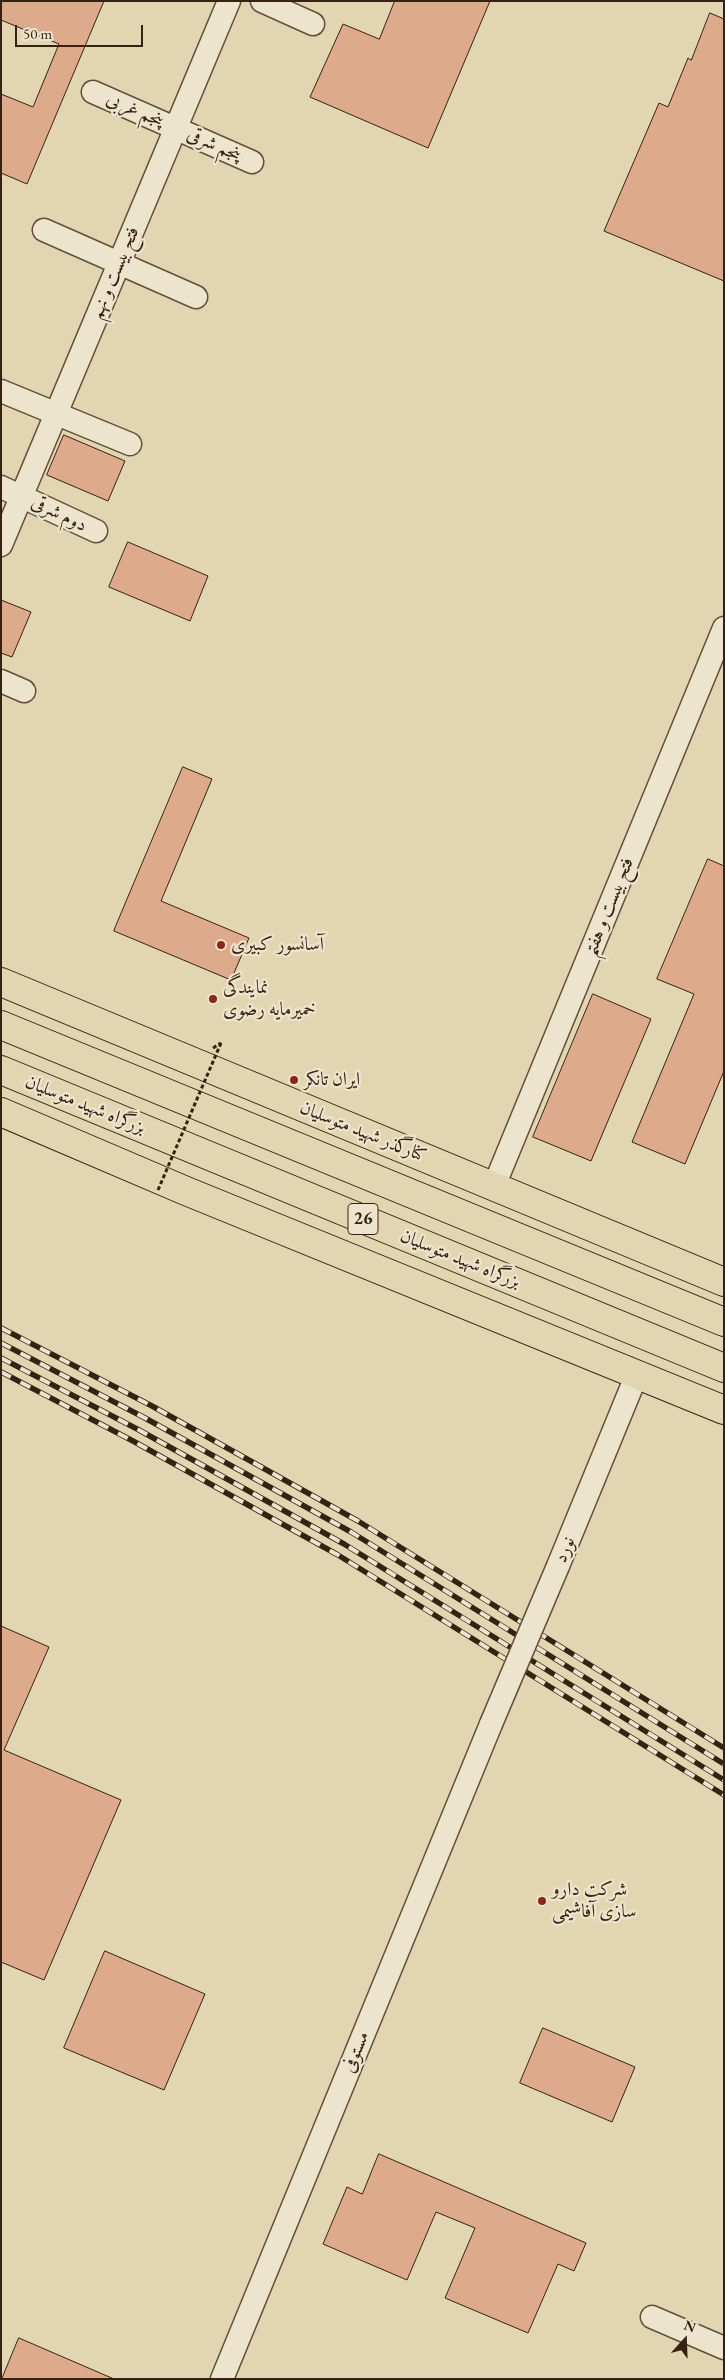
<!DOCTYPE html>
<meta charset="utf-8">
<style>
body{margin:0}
#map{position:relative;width:725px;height:2380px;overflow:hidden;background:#e2d6b2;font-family:"EB Garamond",serif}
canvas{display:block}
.frame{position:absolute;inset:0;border:2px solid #362211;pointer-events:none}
.north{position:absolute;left:660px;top:2315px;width:50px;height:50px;-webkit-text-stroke:4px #ece4cd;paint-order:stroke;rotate:20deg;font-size:14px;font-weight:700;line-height:20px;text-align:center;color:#362211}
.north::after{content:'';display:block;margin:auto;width:18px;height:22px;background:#362211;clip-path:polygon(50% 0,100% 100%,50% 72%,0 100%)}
.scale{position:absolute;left:15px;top:25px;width:128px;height:22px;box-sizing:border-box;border:2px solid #362211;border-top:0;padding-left:6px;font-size:15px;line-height:18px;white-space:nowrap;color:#362211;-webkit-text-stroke:4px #ece4cd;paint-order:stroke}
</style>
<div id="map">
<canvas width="725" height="2380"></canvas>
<div class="frame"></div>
<div class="north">N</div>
<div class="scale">50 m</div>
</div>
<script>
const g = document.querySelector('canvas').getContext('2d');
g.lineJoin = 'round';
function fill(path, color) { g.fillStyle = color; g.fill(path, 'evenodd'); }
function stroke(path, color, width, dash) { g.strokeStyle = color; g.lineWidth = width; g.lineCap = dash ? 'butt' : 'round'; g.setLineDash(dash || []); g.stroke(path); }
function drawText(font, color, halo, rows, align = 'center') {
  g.font = font + ' "EB Garamond",Amiri,serif'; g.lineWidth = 4.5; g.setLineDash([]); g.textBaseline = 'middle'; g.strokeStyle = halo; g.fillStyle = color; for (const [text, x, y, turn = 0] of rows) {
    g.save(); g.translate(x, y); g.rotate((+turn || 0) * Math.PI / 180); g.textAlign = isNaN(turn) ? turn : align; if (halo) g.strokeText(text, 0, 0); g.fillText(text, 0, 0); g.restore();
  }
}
const building = new Path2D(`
 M1,1H104L27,184L1,173V94L33,107L59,44L1,20Z
 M395,1H490L428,148L310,97L343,24L379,39Z
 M710,13L724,19V281L604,231L659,103L668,107L688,58L691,60Z
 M64,435L125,461L108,501L47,475Z
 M128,542L208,576L190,621L109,587Z
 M1,600L31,612L12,657L1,653Z
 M183,767L212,779L161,901L249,938L231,980L114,931Z
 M708,859L724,866V1071L685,1164L632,1142L694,994L657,979Z
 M593,994L651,1019L591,1161L533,1137Z
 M1,1626L49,1647L4,1750L121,1800L44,1980L1,1962Z
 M105,1951L205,1994L164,2090L64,2048Z
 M543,2028L635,2067L612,2122L520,2083Z
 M379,2154L586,2243L574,2271L558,2264L528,2333L445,2298L475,2228L436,2212L407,2280L323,2244L347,2187L362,2194Z
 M19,2338L114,2379H2Z`);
fill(building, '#deaa8c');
stroke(building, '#362211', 1);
const minor = new Path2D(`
 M262,1L313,24
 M93,92L252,162
 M44,230L196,297
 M1,391L130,444
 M1,487L96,531
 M1,545L229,1
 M1,681L24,691
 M494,1186L724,628
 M558,1566L637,1374
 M652,2317L724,2348
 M222,2379L491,1724`);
const major = new Path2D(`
 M1,982L724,1282
 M1,1112L186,1191L724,1410`);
const highway = new Path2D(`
 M1,1025L724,1322
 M1,1070L724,1368`);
stroke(minor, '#614f39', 25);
stroke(major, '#362211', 30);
stroke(highway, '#362211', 30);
stroke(new Path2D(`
 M213,1048L221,1043`), '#362211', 3, [4, 2.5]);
stroke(minor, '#ece4cd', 22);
stroke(major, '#e2d6b2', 28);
stroke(highway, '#e2d6b2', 28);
const rail = new Path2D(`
 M1,1328L152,1406L358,1521L724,1748
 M1,1343L145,1418L351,1532L724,1764
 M1,1358L139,1430L344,1544L724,1780
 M1,1372L133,1441L338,1555L724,1795`);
stroke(rail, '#362211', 5.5);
stroke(rail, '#ece4cd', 4, [11]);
const minorBridge = new Path2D(`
 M491,1724L558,1566`);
stroke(minorBridge, '#614f39', 25, []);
stroke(new Path2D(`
 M158,1190L221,1043`), '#362211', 3, [4, 2.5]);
stroke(minorBridge, '#ece4cd', 22);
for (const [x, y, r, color] of [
 [221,945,5,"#8f2418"],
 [213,999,5,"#8f2418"],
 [294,1080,5,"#8f2418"],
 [542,1901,5,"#8f2418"]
]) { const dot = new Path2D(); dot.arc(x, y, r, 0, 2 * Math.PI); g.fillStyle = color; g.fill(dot); stroke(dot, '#ece4cd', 2); }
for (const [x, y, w] of [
 [363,1219,30]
]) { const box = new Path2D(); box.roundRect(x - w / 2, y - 15.5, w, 31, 4); g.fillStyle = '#ece4cd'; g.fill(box); stroke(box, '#362211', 1); }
drawText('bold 18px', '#362211', null, [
 ["26",363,1219]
]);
drawText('19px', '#362211', '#ece4cd', [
 ["پنجم غربی",135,110,24],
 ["پنجم شرقی",214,145,24],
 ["فتح بیست و نهم",115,273,-67],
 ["دوم شرقی",59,514,26],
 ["فتح بیست و هفتم",609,907,-68],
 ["بزرگراه شهید متوسلیان",85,1105,22],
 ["کنارگذر شهید متوسلیان",363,1132,22],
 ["بزرگراه شهید متوسلیان",460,1259,22],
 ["نورد",565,1550,-68],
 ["مستوفی",356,2052,-68]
]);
drawText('19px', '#362211', '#ece4cd', [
 ["آسانسور کبیری",231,945],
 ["نمایندگی",223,988],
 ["خمیرمایه رضوی",223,1010],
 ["ایران تانکر",304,1080],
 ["شرکت دارو",552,1890],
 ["سازی آفاشیمی",552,1912]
], 'left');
</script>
